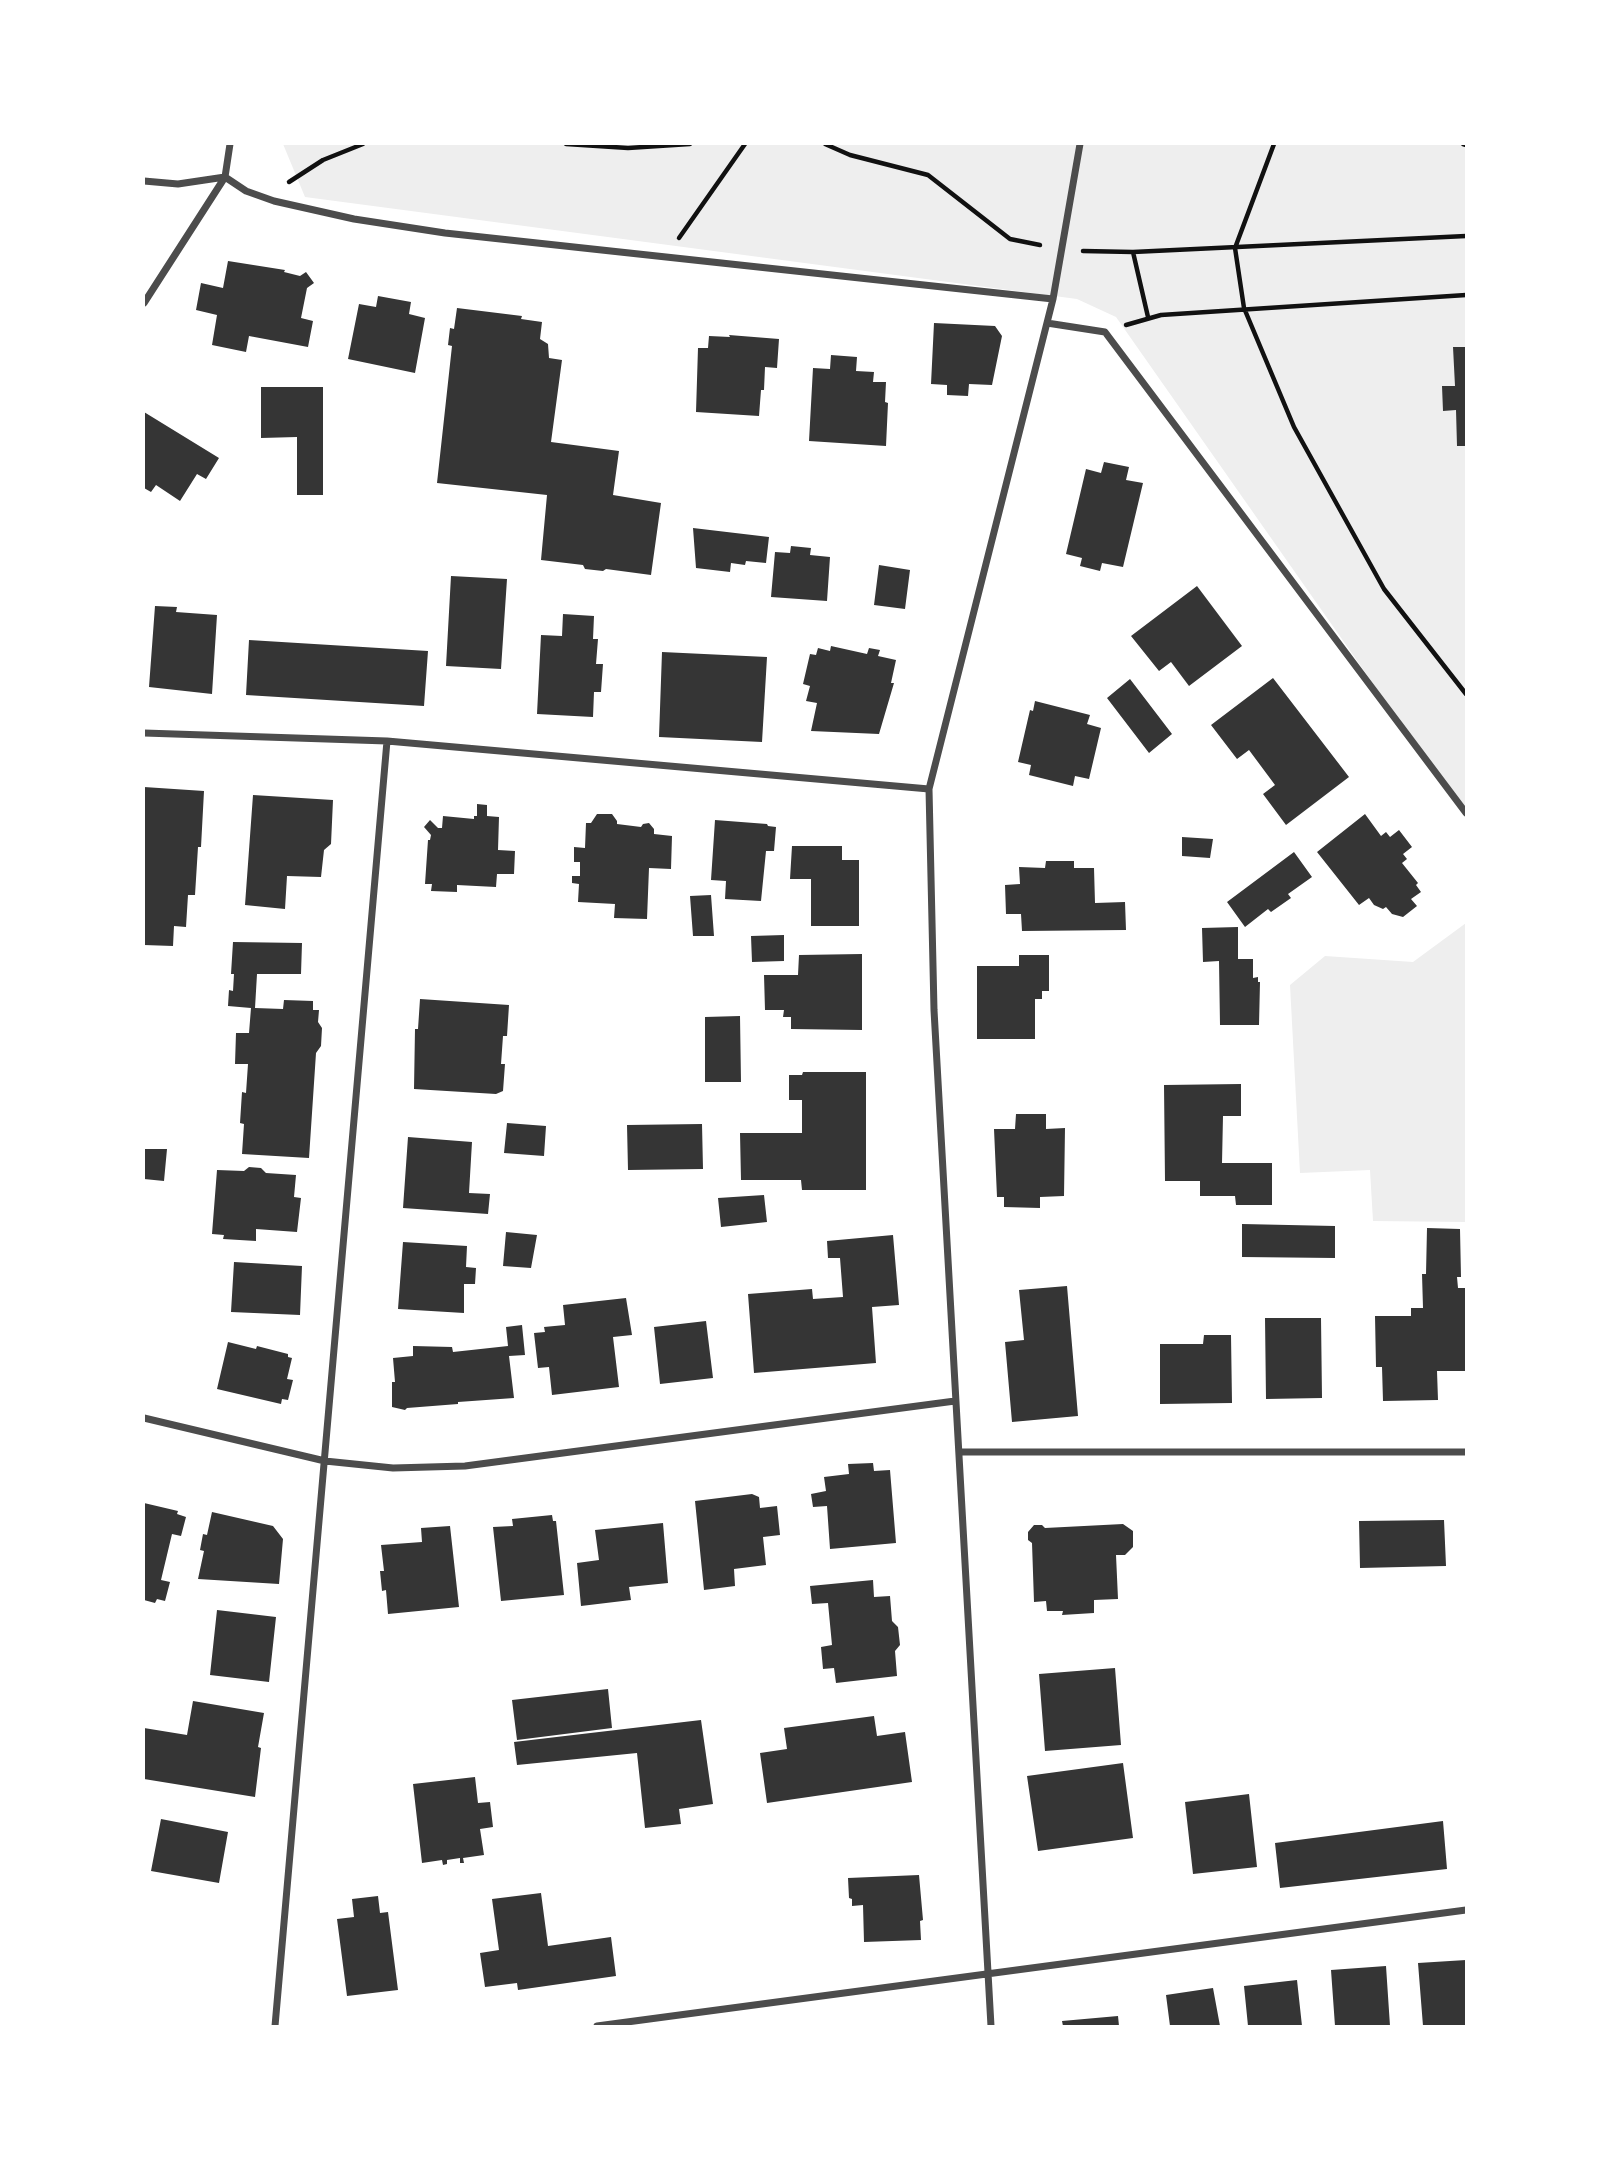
<!DOCTYPE html>
<style>
body{margin:0}
#map{position:relative;width:1610px;height:2170px;overflow:hidden;background:#fff;font-family:Manrope,sans-serif}
canvas{display:block}
.frame{position:absolute;inset:0;border:145px solid #fff;pointer-events:none}
</style>
<div id="map">
<canvas width="1610" height="2170"></canvas>
<div class="frame"></div>
</div>
<script>
const g = document.querySelector('canvas').getContext('2d');
g.lineJoin = 'round';
function fill(path, color) { g.fillStyle = color; g.fill(path, 'evenodd'); }
function stroke(path, color, width, dash) { g.strokeStyle = color; g.lineWidth = width; g.lineCap = dash ? 'butt' : 'round'; g.setLineDash(dash || []); g.stroke(path); }
fill(new Path2D(`
 M283,144H1466V816L1116,317L1077,299L305,197Z
 M1466,923V1222L1373,1221L1370,1170L1300,1173L1290,985L1325,956L1413,962Z`), '#eee');
fill(new Path2D(`
 M228,261L285,270L284,272L300,276L306,272L314,283L307,288L301,318L313,321L308,347L249,336L246,352L212,345L217,315L196,310L201,283L223,288Z
 M378,296L411,302L409,314L425,318L415,373L348,359L359,304L376,307Z
 M457,308L522,316L521,319L542,322L540,339L548,344L549,358L562,360L551,442L619,451L613,495L661,503L651,575L606,569L603,571L585,569L583,565L541,560L547,495L437,483L452,346L448,345L450,328L454,329Z
 M934,323L995,326L1002,336L992,385L969,384L968,396L947,395V385L931,384Z
 M729,335L779,339L777,368L765,367L764,390H761L759,416L696,412L698,348H708L709,336L730,337Z
 M1453,347H1466V446H1457L1456,410L1443,411L1442,386H1455Z
 M831,355L857,357L856,371L874,372L873,382H886L885,402L888,403L886,446L809,441L813,368L830,369Z
 M261,387H323V495H297V437L261,438Z
 M144,412L219,458L206,479L197,474L180,501L156,485L151,492L144,488Z
 M1104,462L1129,467L1126,480L1143,483L1123,567L1102,563L1100,571L1080,566L1082,558L1066,554L1086,469L1101,473Z
 M693,528L769,537L766,563L746,561L745,565L731,563L730,572L696,568Z
 M791,546L811,548L810,555L830,557L827,601L771,597L775,552L790,553Z
 M879,565L910,570L905,609L874,605Z
 M451,576L507,579L501,669L446,666Z
 M1197,586L1242,646L1189,686L1171,662L1159,671L1131,636Z
 M155,606L177,607L176,612L217,615L212,694L149,687Z
 M563,614L594,616L593,639H598L596,664H603L601,692H594L593,717L537,714L541,635L562,636Z
 M249,640L428,651L424,706L246,695Z
 M831,646L867,654L869,648L880,650L878,656L896,660L891,683H894L879,734L811,731L817,703L806,701L810,686L803,684L810,654L816,655L818,648L830,651Z
 M662,652L767,657L762,742L659,737Z
 M1273,678L1349,777L1286,825L1263,794L1275,785L1249,750L1237,759L1211,725Z
 M1130,679L1172,734L1149,753L1107,698Z
 M1035,701L1090,715L1087,724L1101,728L1089,779L1075,776L1073,786L1029,775L1031,765L1018,762L1030,710L1033,711Z
 M144,787L204,791L201,847H198L195,895H188L186,927L174,926L173,946L144,945Z
 M253,795L333,800L331,844L324,850L321,877L287,876L285,909L245,905Z
 M477,804L487,805V816L499,817L498,850L515,851L514,874H497L496,887L457,885V892L431,891L432,884H425L428,840H430L431,835L424,827L430,820L438,828H442L443,816L474,819V816H477Z
 M597,814H612L617,821V824L641,827L643,824L649,823L654,829V834L672,836L671,869L649,868L647,919L614,918L615,904L578,902L579,884L572,883V876H580V862H574V847L585,848L586,823H591Z
 M1365,814L1381,836L1386,832L1390,837L1399,830L1412,847L1403,854L1407,859L1402,863L1418,883L1416,885L1421,892L1411,899L1417,906L1403,917L1392,914L1386,907L1383,909L1374,905L1369,898L1359,905L1317,852Z
 M715,820L767,824L768,826L776,827L774,851H766L761,901L725,899L726,881L711,880Z
 M1182,837L1213,839L1210,858L1182,856Z
 M792,846H842V860H859V926H811V879H790Z
 M1294,852L1312,877L1288,894L1291,898L1271,912L1268,909L1245,927L1227,902Z
 M1046,861H1074V868H1094L1095,903L1125,902L1126,930L1022,931L1021,914H1006L1005,885L1020,884L1019,867L1045,868Z
 M711,895L714,936H693L690,896Z
 M1238,927V959H1253V978L1258,977V982H1260L1259,1025H1220L1219,961L1203,962L1202,928Z
 M784,935V961L752,962L751,936Z
 M233,942L302,943L301,974H257L255,1008L283,1009L284,1000L313,1001V1010H319L318,1022L322,1028L321,1046L316,1053L309,1158L242,1154L244,1124L240,1123L242,1092L246,1093L248,1064H235L236,1033H249L251,1008L228,1006L229,990L233,991L234,974H231Z
 M862,954V1030L791,1029V1017H783L784,1010H765L764,975H798L799,955Z
 M1019,955H1049V991H1042V999H1035V1039H977V966H1019Z
 M420,999L509,1005L507,1036H503L501,1064H505L503,1091L496,1094L414,1089L415,1029H418Z
 M740,1016L741,1082H705V1017Z
 M803,1072H866V1190H802L801,1180H741L740,1133H802V1100H789V1075H802Z
 M1241,1084V1116H1223L1222,1163H1272V1205H1236L1235,1196H1200V1181H1165L1164,1085Z
 M1016,1114H1046V1129L1065,1128L1064,1196L1040,1197V1208L1004,1207V1197H997L994,1129H1015Z
 M507,1123L546,1126L544,1156L504,1153Z
 M702,1124L703,1169L628,1170L627,1125Z
 M408,1137L472,1142L469,1193L490,1194L488,1214L403,1208Z
 M144,1149H167L164,1181L144,1179Z
 M249,1167L261,1168L266,1173L296,1175L294,1197L301,1198L297,1232L256,1229V1241L223,1239L224,1235L212,1234L217,1170L244,1171Z
 M764,1195L767,1222L721,1227L718,1198Z
 M1242,1224L1335,1226V1258L1242,1257Z
 M1427,1228L1460,1229L1461,1277H1457L1458,1288H1466V1371H1437L1438,1400L1383,1401L1382,1367H1376L1375,1316H1411V1308H1423L1422,1274H1426Z
 M506,1232L537,1235L531,1268L503,1266Z
 M893,1235L899,1305L872,1307L876,1363L754,1373L748,1294L812,1289L813,1299L843,1297L840,1258H828L827,1241Z
 M403,1242L467,1246L466,1267L476,1268L475,1284H464V1313L398,1309Z
 M234,1262L302,1266L300,1315L231,1312Z
 M1067,1286L1078,1416L1012,1422L1005,1342L1024,1340L1019,1290Z
 M626,1298L632,1335L613,1337L619,1387L552,1395L549,1367L538,1368L534,1333L545,1332L544,1327L565,1325L563,1305Z
 M1265,1318H1321L1322,1398L1266,1399Z
 M706,1321L713,1378L660,1384L654,1327Z
 M522,1325L525,1355L509,1356L514,1398L458,1402V1404L407,1408L405,1410L392,1407V1382H395L393,1358L413,1356V1346L452,1347L453,1352L508,1346L506,1327Z
 M1204,1335H1231L1232,1403L1160,1404V1344H1203Z
 M228,1342L256,1349L257,1346L288,1354V1357L292,1358L287,1379L293,1380L288,1400L282,1399L281,1404L217,1389Z
 M873,1463L874,1471L890,1470L896,1543L830,1549L827,1506L813,1507L811,1494L826,1491L824,1477L849,1474L848,1464Z
 M752,1494L759,1497L760,1508L777,1506L780,1535L763,1537L766,1565L734,1569L735,1586L704,1590L695,1501Z
 M144,1503L178,1511L177,1514L186,1517L181,1536L172,1534L161,1580L170,1582L165,1601L157,1599L155,1603L144,1600Z
 M212,1512L273,1526L283,1539L279,1584L198,1579L204,1551L200,1550L203,1534L207,1535Z
 M552,1515L553,1521H556L564,1595L501,1601L493,1527L513,1526L512,1519Z
 M1444,1520L1446,1566L1360,1568L1359,1521Z
 M663,1523L668,1583L629,1587L631,1600L581,1606L577,1563L599,1560L595,1530Z
 M1123,1524L1133,1531V1547L1125,1555H1116L1118,1599L1094,1600V1613L1062,1615L1063,1611H1047L1046,1601L1034,1602L1032,1543L1028,1540V1532L1034,1525H1042L1045,1528Z
 M450,1526L459,1607L388,1614L386,1590L382,1591L380,1571H384L381,1545L422,1542L421,1528Z
 M873,1580L874,1597L890,1596L892,1621L898,1627L900,1645L895,1651L897,1676L836,1683L834,1668L823,1669L821,1647L832,1645L828,1603L812,1604L810,1586Z
 M217,1610L276,1617L269,1682L210,1675Z
 M1115,1668L1121,1745L1045,1751L1039,1674Z
 M608,1689L612,1728L517,1740L512,1700Z
 M193,1701L264,1713L258,1747L261,1748L255,1797L144,1779V1728L187,1735Z
 M874,1716L877,1736L905,1732L912,1782L767,1803L760,1753L787,1749L784,1728Z
 M701,1720L713,1804L679,1809L681,1824L645,1828L637,1753L517,1765L514,1742Z
 M1123,1763L1133,1838L1038,1851L1027,1776Z
 M475,1777L478,1803L490,1802L493,1827L480,1829L484,1855L463,1858L464,1863H460V1858L447,1860V1864L443,1865L442,1860L422,1863L413,1784Z
 M1249,1794L1257,1867L1193,1874L1185,1802Z
 M161,1819L228,1832L219,1883L151,1871Z
 M1443,1821L1447,1869L1280,1888L1275,1843Z
 M919,1875L923,1920L920,1921L921,1940L864,1942L863,1905L852,1906V1899L849,1898L848,1878Z
 M541,1893L548,1946L611,1937L616,1976L518,1990L517,1983L485,1987L480,1953L499,1950L492,1899Z
 M378,1896L380,1913L388,1912L398,1990L347,1996L337,1919L354,1917L352,1899Z
 M1466,1960V2025L1423,2026L1418,1963Z
 M1386,1966L1390,2026H1335L1331,1970Z
 M1297,1980L1302,2026H1248L1244,1986Z
 M1213,1988L1220,2026H1170L1166,1995Z
 M1118,2016L1119,2026H1063L1062,2021Z`), '#353535');
stroke(new Path2D(`
 M566,144L628,148L690,144
 M825,144L850,155L928,175L1010,239L1040,245
 M1274,144L1235,248L1244,308L1294,427L1384,589L1466,694
 M1463,144L1466,145
 M289,182L323,160L363,144
 M679,238L745,144
 M1083,251L1133,252L1466,236
 M1133,252L1148,317
 M1126,325L1161,315L1466,295`), '#111', 4.5);
stroke(new Path2D(`
 M225,177L246,191L274,201L354,219L445,233L1053,299
 M144,181L178,184L225,177
 M144,303L225,177L230,144
 M1047,323L1105,332L1466,813
 M144,733L387,741L929,789
 M144,1418L325,1461L393,1468L465,1466L955,1401
 M959,1452H1466
 M275,2026L387,741
 M597,2026L1466,1910
 M991,2026L934,1010L929,789L1053,299L1080,144`), '#4c4c4c', 7);
</script>
